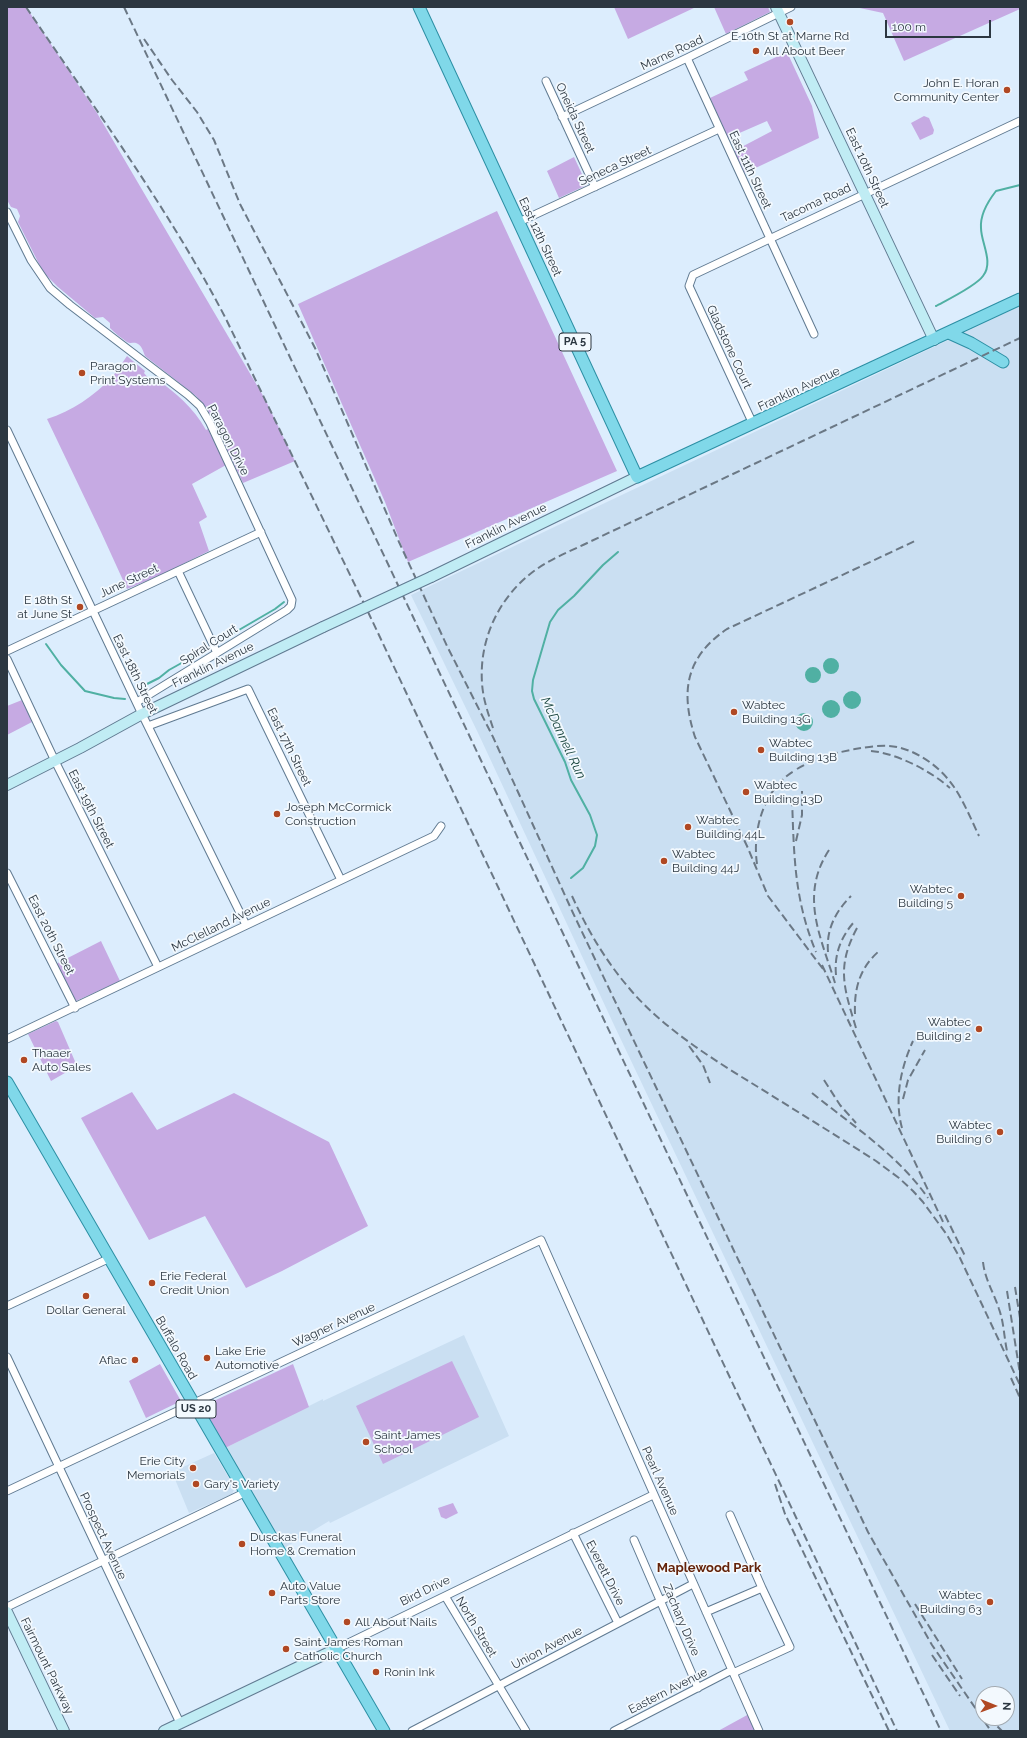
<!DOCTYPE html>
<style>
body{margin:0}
#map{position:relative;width:1027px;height:1738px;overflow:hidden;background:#dcedfd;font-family:Raleway,sans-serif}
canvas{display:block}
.frame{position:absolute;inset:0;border:8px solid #2c3741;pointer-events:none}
.north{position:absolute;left:975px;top:1686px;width:40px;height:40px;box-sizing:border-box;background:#f3f9fe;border:1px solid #a3abb2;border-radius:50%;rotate:91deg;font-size:11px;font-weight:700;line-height:16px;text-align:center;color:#2c3741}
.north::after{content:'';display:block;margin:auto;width:14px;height:18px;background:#b04823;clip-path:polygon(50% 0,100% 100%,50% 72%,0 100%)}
.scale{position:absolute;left:885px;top:20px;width:106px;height:18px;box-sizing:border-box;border:2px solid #2c3741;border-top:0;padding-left:5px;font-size:12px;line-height:14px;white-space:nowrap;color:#2c3741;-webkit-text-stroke:3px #f3f9fe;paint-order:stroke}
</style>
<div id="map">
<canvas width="1027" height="1738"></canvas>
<div class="frame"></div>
<div class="north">N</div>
<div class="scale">100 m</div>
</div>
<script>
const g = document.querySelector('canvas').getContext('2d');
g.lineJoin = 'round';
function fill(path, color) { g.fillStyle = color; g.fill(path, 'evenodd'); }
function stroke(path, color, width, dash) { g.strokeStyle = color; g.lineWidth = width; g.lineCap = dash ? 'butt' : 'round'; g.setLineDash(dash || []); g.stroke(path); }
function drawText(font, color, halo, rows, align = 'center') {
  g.font = font + ' Raleway,sans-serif'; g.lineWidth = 3.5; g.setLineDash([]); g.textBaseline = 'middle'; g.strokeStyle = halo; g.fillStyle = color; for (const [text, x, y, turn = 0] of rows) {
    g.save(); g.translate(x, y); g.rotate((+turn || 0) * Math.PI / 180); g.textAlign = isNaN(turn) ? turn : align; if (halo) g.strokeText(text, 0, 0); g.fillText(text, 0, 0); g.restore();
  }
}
fill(new Path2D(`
 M1020,306V1731H950L614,1025L479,735L411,595ZM983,1694H1007V1718H983Z
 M464,1335L509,1436L330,1523L329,1521L301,1538H299L298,1540L282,1549L223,1449L323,1399V1401Z
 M214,1453L232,1483L234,1490L232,1494L189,1513L172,1472Z`), '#cadff2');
fill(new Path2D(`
 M7,7H26L97,113L265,399L295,461L243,483L209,412L196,396L145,356C143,351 142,345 136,343C133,342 131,344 127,342C121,338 115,333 110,328V323L103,317L95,318L58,287L43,272L18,222L20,216L17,209L11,207L7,200Z
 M614,7H696L628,39Z
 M714,7H768L770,12L726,34Z
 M855,7H1020V9L904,61L883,13Z
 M787,52L812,106L819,138L745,173L734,151L772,131L767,121L728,138L710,98L748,80L744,72Z
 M924,116L929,118L934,130L933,134L920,140L911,123Z
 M574,157L587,185L559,198L547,171Z
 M497,211L617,471L408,562L385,502L298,304Z
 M127,356L145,371L144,373L150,380L155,378C176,393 193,407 206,430L208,429L226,465L192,484L207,517L199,522L209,551L161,575L127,589L101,532L47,419C72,411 94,396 112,377C117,371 122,363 127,356Z
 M22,700L32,722L7,735V706Z
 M101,941L120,981L76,1001L56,964Z
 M56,1021L58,1022L77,1066L51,1081L28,1034Z
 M132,1092L157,1130L234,1093L329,1142L368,1226L282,1271L246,1288L205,1216L149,1240L81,1118Z
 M452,1361L479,1417L383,1464L356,1406Z
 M160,1364L181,1401L146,1418L129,1381Z
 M293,1364L309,1407L223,1449L202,1409L203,1406Z
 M453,1503L458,1513L446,1519L441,1517L438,1508Z
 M749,1714L757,1731H718Z`), '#c6aae3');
fill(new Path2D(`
 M823 666a8 8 0 1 1 16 0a8 8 0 1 1-16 0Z
 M805 675a8 8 0 1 1 16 0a8 8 0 1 1-16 0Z
 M843 700a9 9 0 1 1 18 0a9 9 0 1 1-18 0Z
 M822 709a9 9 0 1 1 18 0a9 9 0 1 1-18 0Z
 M795 722a9 9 0 1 1 18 0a9 9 0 1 1-18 0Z`), '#50b0a3');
stroke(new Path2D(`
 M936,306C947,300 976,286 983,276C994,262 981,243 981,228C980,215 989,200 996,191L1020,185
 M220,641L275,609L284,602
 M46,644L61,665L85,691L114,698L125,699
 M139,688L159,678L169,670L203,651
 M571,878L583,868L595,846L597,835L590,815L571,780L565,762L534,699L532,691L533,680L550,622L558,610L574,596L603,565L618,552`), '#50b0a3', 2);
const street = new Path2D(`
 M687,58L814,334
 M546,81L595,187
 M562,117L687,58L791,7
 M7,212L31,260L50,288L70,305L188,395L200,406L210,423L292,600L291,606L287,610L137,702
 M519,222L719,129
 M753,424L689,286L693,275L1020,121
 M7,430L140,710L246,925
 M178,571L217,653
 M7,651L261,532
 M7,659L55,761L158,967
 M148,726L248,689L341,880
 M7,873L75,1008
 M7,1039L434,836L441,826
 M7,1306L110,1258
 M7,1357L180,1723
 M7,1491L541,1240L759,1731
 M730,1515L762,1588L790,1647L733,1673
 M573,1533L618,1623
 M634,1540L698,1688
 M445,1596L526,1731
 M7,1607L244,1493
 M706,1612L762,1588
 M336,1649L653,1495
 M412,1731L693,1584
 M614,1731L732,1670`);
const secondary = new Path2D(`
 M776,7L934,340
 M431,577L637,477
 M7,785L80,748L142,714L323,627
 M7,1612L64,1731
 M164,1731L336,1649`);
const primary = new Path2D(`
 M419,7L637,477L1020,299
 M949,333L971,343L1003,362
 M7,1082L384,1731`);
stroke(street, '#607a91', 9);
stroke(secondary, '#607a91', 12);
stroke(primary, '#2c8fa4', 13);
stroke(street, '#fff', 7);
stroke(secondary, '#c0ecf4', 10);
stroke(primary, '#80d8e9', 11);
stroke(new Path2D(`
 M26,7C95,109 168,208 225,317L369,614L897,1731
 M124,7L941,1731
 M144,39L172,80L197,112L214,140L240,204L315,348L399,542L447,646L493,737L573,913L868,1532L932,1645L991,1731
 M493,728C488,713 483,699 482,683C479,639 499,597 534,571C549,560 566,553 583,545L1020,338
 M871,751C896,753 931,771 950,788
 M797,769C818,757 831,754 855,749C868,747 884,744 897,747C920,752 941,768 954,787C964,802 971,819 979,836
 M792,798C794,855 794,899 816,952
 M796,841L802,815V791
 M829,850C799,896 821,937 835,983
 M757,864C752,830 764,789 794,771
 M572,896C587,929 605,960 629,988C662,1028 714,1060 758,1087C798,1112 837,1136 876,1161L899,1178L913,1191L923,1202L947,1235L960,1258L1020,1385
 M828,952C826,929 836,911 851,896
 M822,965L944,1224
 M823,969L768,896L747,846L695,737C680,691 686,657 727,629L915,541
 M836,975C834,954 841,937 854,922
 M855,1014C854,990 859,969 878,952
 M856,1028C844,988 836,967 857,928
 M689,1046L703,1065L710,1083
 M824,1080L840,1105L856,1123
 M812,1093C853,1126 898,1155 928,1198
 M903,1099L908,1080L925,1050
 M902,1128C894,1099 901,1067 913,1041
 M945,1215L966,1258
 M983,1262C985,1280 994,1293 999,1309C1004,1323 1004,1337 1007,1351
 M1015,1287L1020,1318
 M1007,1291L1020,1374
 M1011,1378L1020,1398
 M775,1484L785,1514L889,1731
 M915,1604L962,1679
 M932,1655L960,1696
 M989,1718L1002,1731`), '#6b7885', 2, [8, 4]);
const secondaryBridge = new Path2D(`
 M323,627L431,577`);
stroke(secondaryBridge, '#607a91', 12, []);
stroke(secondaryBridge, '#c0ecf4', 10);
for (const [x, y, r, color] of [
 [790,22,4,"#b04823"],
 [756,51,4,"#b04823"],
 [1007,90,4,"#b04823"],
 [82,373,4,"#b04823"],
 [80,607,4,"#b04823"],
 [734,712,4,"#b04823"],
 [761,750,4,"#b04823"],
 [746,792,4,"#b04823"],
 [277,814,4,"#b04823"],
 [688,827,4,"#b04823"],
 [664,861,4,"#b04823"],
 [961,896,4,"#b04823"],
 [979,1029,4,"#b04823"],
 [24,1060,4,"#b04823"],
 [1000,1132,4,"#b04823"],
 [152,1283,4,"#b04823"],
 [86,1296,4,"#b04823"],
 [207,1358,4,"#b04823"],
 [135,1360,4,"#b04823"],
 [366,1442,4,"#b04823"],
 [193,1468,4,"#b04823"],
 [196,1484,4,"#b04823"],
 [242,1544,4,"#b04823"],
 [272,1593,4,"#b04823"],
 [990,1602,4,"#b04823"],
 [347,1622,4,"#b04823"],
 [286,1649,4,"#b04823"],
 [376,1672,4,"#b04823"]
]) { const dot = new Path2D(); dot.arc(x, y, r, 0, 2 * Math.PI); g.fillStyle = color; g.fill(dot); stroke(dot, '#f3f9fe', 1.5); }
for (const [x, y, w] of [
 [575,342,32],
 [196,1409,40]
]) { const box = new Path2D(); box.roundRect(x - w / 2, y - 9, w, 18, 3); g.fillStyle = '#f3f9fe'; g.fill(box); stroke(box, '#2c3741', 1); }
drawText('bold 11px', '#2c3741', null, [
 ["PA 5",575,342],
 ["US 20",196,1409]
]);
drawText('12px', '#2c3741', '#f3f9fe', [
 ["E 10th St at Marne Rd",790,36,"center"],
 ["All About Beer",764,51],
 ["John E. Horan",999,83,"right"],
 ["Community Center",999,97,"right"],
 ["Paragon",90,366],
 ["Print Systems",90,380],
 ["E 18th St",72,600,"right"],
 ["at June St",72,614,"right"],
 ["Wabtec",742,705],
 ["Building 13G",742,719],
 ["Wabtec",769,743],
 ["Building 13B",769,757],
 ["Wabtec",754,785],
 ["Building 13D",754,799],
 ["Joseph McCormick",285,807],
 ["Construction",285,821],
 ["Wabtec",696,820],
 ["Building 44L",696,834],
 ["Wabtec",672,854],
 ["Building 44J",672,868],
 ["Wabtec",953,889,"right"],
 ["Building 5",953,903,"right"],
 ["Wabtec",971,1022,"right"],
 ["Building 2",971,1036,"right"],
 ["Thaaer",32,1053],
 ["Auto Sales",32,1067],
 ["Wabtec",992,1125,"right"],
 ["Building 6",992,1139,"right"],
 ["Erie Federal",160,1276],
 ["Credit Union",160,1290],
 ["Dollar General",86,1310,"center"],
 ["Lake Erie",215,1351],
 ["Automotive",215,1365],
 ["Aflac",127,1360,"right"],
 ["Saint James",374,1435],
 ["School",374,1449],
 ["Erie City",185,1461,"right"],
 ["Memorials",185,1475,"right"],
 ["Gary's Variety",204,1484],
 ["Dusckas Funeral",250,1537],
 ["Home & Cremation",250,1551],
 ["Auto Value",280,1586],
 ["Parts Store",280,1600],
 ["Wabtec",982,1595,"right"],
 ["Building 63",982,1609,"right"],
 ["All About Nails",355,1622],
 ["Saint James Roman",294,1642],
 ["Catholic Church",294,1656],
 ["Ronin Ink",384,1672]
], 'left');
drawText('12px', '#2c3741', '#f3f9fe', [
 ["Marne Road",672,53,-25],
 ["Oneida Street",575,118,65],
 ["Seneca Street",615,166,-25],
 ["East 10th Street",867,168,65],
 ["East 11th Street",750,170,65],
 ["Tacoma Road",816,203,-25],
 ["East 12th Street",540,237,65],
 ["Gladstone Court",729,347,65],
 ["Franklin Avenue",799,389,-25],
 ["Paragon Drive",228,440,63],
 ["Franklin Avenue",506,526,-26],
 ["June Street",129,581,-25],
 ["Spiral Court",209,645,-32],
 ["Franklin Avenue",213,665,-26],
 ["East 18th Street",135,674,64],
 ["East 17th Street",289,747,64],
 ["East 19th Street",91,809,63],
 ["McClelland Avenue",221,925,-26],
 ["East 20th Street",51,935,63],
 ["Wagner Avenue",334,1325,-25],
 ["Buffalo Road",176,1348,60],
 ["Pearl Avenue",660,1481,66],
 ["Prospect Avenue",103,1536,65],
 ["Everett Drive",605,1573,63],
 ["Bird Drive",425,1591,-26],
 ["Zachary Drive",681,1620,67],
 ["North Street",476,1627,59],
 ["Union Avenue",547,1648,-28],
 ["Fairmount Parkway",47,1666,64],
 ["Eastern Avenue",668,1691,-27]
]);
drawText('italic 13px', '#1b4741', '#f3f9fe', [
 ["McDannell Run",563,738,65]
]);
drawText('bold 13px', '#64230a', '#f3f9fe', [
 ["Maplewood Park",709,1568]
]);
</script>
